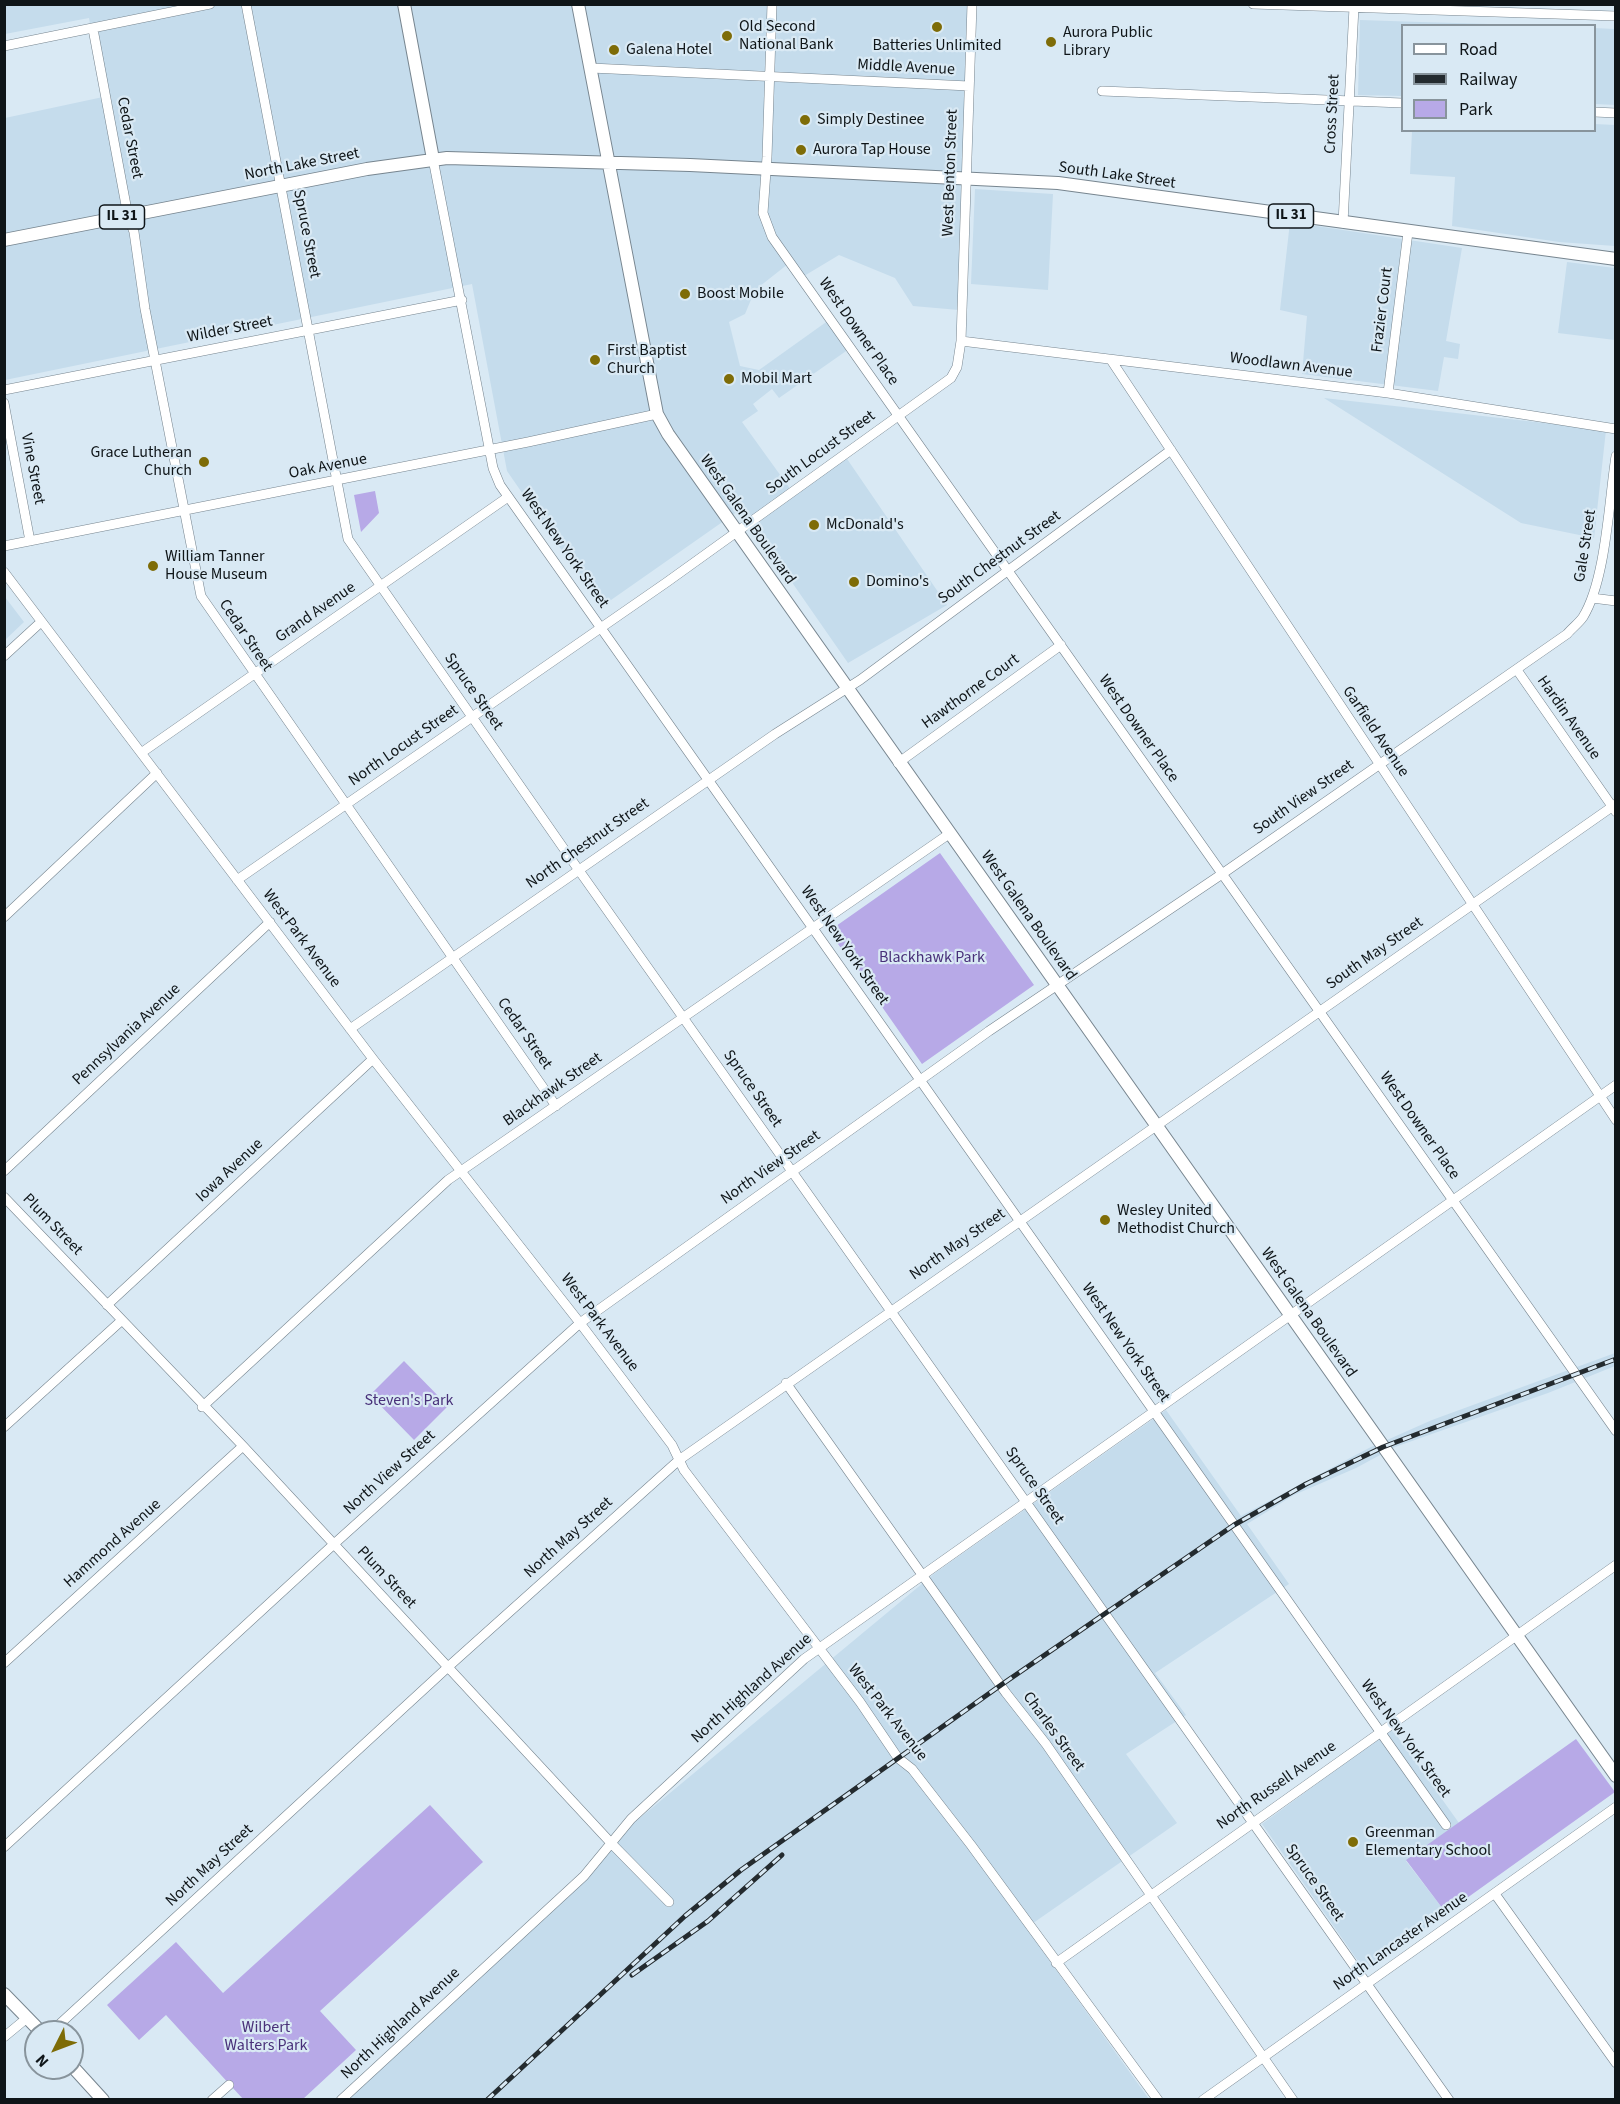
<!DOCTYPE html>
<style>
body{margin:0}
#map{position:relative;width:1620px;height:2104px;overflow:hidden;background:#d9e9f4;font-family:"Source Sans 3",sans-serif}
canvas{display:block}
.frame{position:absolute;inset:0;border:6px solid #0f1518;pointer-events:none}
.legend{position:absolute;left:1401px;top:24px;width:195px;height:108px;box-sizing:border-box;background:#d9e9f4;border:2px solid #88949c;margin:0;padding:8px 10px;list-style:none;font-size:18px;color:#0f1518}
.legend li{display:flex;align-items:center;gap:12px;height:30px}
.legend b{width:30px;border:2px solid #88949c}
.north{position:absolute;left:24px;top:2020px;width:60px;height:60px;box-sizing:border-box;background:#d9e9f4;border:2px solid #88949c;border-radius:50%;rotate:228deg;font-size:16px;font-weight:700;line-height:24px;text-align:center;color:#0f1518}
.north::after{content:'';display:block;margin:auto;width:21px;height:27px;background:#7e6c07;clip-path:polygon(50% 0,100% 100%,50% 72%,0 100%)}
</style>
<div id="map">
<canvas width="1620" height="2104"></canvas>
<div class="frame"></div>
<ul class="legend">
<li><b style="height:8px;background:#fff"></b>Road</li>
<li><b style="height:8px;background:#242b2f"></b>Railway</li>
<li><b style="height:16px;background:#b7a9e7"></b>Park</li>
</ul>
<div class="north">N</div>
</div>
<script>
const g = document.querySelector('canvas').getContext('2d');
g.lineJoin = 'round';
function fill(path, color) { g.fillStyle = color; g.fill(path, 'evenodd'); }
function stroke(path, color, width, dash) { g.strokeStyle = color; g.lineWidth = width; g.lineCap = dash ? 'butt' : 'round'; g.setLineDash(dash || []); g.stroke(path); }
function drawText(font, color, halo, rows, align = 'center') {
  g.font = font + ' "Source Sans 3",sans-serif'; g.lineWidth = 4.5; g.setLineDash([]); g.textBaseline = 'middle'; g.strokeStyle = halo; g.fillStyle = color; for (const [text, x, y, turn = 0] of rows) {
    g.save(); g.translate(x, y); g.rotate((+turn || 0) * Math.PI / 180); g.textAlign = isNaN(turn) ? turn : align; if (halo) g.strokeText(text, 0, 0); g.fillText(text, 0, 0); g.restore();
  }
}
fill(new Path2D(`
 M5,4L972,5L959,310L913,306L895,278L839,255L799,279L788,264L755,290L745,314L729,322L740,366L759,370L829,320L849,349L779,398L772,389L753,404L758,411L742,422L791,490L843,453L947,605L848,663L741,509L601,607L507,471L472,284L5,380V118L103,97L89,18L5,34Z
 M1360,20L1420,22L1526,25L1402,26V96L1358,95Z
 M1594,28L1615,29V105L1595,104Z
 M1595,124L1615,125V246L1559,242L1452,226L1455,177L1410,174L1412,131L1594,130Z
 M975,189L1053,194L1048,290L971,284Z
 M1290,222L1462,248L1446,341L1460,344L1458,359L1444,357L1438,391L1302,374L1307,316L1280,310Z
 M1567,262L1615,268V340L1558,333Z
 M1324,398L1606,430L1594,538L1521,523Z
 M5,597L24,622L5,640Z
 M1615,1353V1366L1548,1393L1395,1447L1356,1468L1294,1495L1247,1524L1289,1584L1155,1673L1186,1715L1126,1754L1177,1823L1026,1928L1149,2099L343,2100L629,1827L935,1573L1166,1410L1241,1516L1369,1448L1432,1420Z
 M1392,1729L1459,1823L1406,1861L1446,1913L1365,1971L1262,1824Z`), '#c5dcec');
fill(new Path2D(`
 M375,491L379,513L361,532L354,495Z
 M940,853L1034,985L922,1064L829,931Z
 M404,1361L448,1406L414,1440L370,1395Z
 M1576,1739L1615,1792L1446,1913L1406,1860Z
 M430,1805L483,1862L320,2011L356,2050L303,2099H243L166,2015L139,2040L107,2005L176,1942L223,1993Z`), '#b7a9e7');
const minor = new Path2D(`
 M246,4L348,539L578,869L1449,2100
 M772,4L767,157L763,213L772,237L1616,1431
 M1253,4L1616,16
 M93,29L128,216L134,232L145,309L201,596L556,1106
 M4,46L210,4
 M591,68L969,86
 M1102,91L1402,103
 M1594,112L1616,113
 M433,159L493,468L500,485L1446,1825
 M1343,223L1354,7
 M961,341L1388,393L1616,429
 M1111,360L1616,1120
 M4,390L462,300
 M1388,393L1408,232
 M4,403L30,541
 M4,546L528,442L657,414
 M4,572L373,1059L580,1323L672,1445L684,1470L860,1702L898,1758L912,1769L971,1845L1158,2100
 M1592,598L1616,601
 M4,656L41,622
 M1517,670L1616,812
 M141,753L508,497
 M898,763L1061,645
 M237,880L667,582L951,378L957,367L961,341L972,4
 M4,917L157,773
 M350,1029L775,734L860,680L1171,450
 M4,1171L270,922
 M4,1197L243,1446L611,1843L669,1902
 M107,1305L373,1059
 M786,1383L1006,1693L1046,1744L1293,2100
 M202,1407L448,1180L949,834
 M4,1427L121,1321
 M4,1663L243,1446
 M4,1847L334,1544L580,1323L989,1031L1222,874L1567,634C1572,628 1579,623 1583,617C1606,580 1609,500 1616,456
 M1495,1894L1616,2063
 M1056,1963L1616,1565
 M51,2032L448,1667L679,1460L1616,804
 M4,2037L27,2018
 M212,2100L229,2085
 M341,2100L584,1876L631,1819L804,1659L1616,1085
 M1203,2100L1616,1807`);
const major = new Path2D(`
 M404,4L433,159
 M578,4L657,414L668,434L1616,1776
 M4,240L367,169L447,158L690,165L1058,183L1616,259
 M4,1994L41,2032
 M72,2066L103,2100`);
stroke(minor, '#77858f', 10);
stroke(major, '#77858f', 14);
stroke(minor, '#fff', 9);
stroke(major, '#fff', 12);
const rail = new Path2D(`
 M632,1975L708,1921L782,1855
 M487,2100L685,1916L741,1870L1001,1685L1234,1525L1306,1484L1383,1447L1616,1359`);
stroke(rail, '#242b2f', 5);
stroke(rail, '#d9e9f4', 3, [9]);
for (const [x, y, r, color] of [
 [937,27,6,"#7e6c07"],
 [727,36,6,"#7e6c07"],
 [1051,42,6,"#7e6c07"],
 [614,50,6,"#7e6c07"],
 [805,120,6,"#7e6c07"],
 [801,150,6,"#7e6c07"],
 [685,294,6,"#7e6c07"],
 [595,360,6,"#7e6c07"],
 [729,379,6,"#7e6c07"],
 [204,462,6,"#7e6c07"],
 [814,525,6,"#7e6c07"],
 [153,566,6,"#7e6c07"],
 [854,582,6,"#7e6c07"],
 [1105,1220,6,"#7e6c07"],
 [1353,1842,6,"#7e6c07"]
]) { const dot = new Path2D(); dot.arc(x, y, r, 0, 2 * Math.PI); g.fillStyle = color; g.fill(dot); stroke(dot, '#d9e9f4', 2); }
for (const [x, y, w] of [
 [1291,216,45],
 [122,217,45]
]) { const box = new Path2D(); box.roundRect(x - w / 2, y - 12, w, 24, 4.5); g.fillStyle = '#d9e9f4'; g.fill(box); stroke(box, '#0f1518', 1.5); }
drawText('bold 15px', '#0f1518', null, [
 ["IL 31",1291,216],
 ["IL 31",122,217]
]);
drawText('16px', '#0f1518', '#d9e9f4', [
 ["Old Second",739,27],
 ["National Bank",739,45],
 ["Aurora Public",1063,33],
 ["Library",1063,51],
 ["Batteries Unlimited",937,46,"center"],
 ["Galena Hotel",626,50],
 ["Simply Destinee",817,120],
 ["Aurora Tap House",813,150],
 ["Boost Mobile",697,294],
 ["First Baptist",607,351],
 ["Church",607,369],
 ["Mobil Mart",741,379],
 ["Grace Lutheran",192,453,"right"],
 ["Church",192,471,"right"],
 ["McDonald's",826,525],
 ["William Tanner",165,557],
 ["House Museum",165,575],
 ["Domino's",866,582],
 ["Wesley United",1117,1211],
 ["Methodist Church",1117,1229],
 ["Greenman",1365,1833],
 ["Elementary School",1365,1851]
], 'left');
drawText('16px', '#0f1518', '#d9e9f4', [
 ["Middle Avenue",906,68,3],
 ["Cross Street",1333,114,-87],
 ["Cedar Street",129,138,79],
 ["North Lake Street",302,165,-11],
 ["West Benton Street",951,173,-88],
 ["South Lake Street",1117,176,8],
 ["Spruce Street",306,234,79],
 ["Frazier Court",1383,310,-83],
 ["Wilder Street",230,330,-11],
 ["West Downer Place",858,332,55],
 ["Woodlawn Avenue",1291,366,7],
 ["South Locust Street",821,453,-36],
 ["Oak Avenue",328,467,-11],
 ["Vine Street",32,469,79],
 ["West Galena Boulevard",747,520,55],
 ["Gale Street",1586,546,-81],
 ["West New York Street",564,549,55],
 ["South Chestnut Street",1000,558,-36],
 ["Grand Avenue",316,613,-35],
 ["Cedar Street",245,636,56],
 ["Spruce Street",473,692,55],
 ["Hawthorne Court",971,692,-36],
 ["Hardin Avenue",1568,718,55],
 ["West Downer Place",1138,729,55],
 ["Garfield Avenue",1375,732,56],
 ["North Locust Street",404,746,-35],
 ["South View Street",1304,798,-35],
 ["North Chestnut Street",588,844,-35],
 ["West Galena Boulevard",1028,916,55],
 ["West Park Avenue",301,939,53],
 ["West New York Street",844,946,55],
 ["South May Street",1375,954,-35],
 ["Cedar Street",524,1034,55],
 ["Pennsylvania Avenue",127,1035,-43],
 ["Spruce Street",752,1089,55],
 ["Blackhawk Street",553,1090,-35],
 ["West Downer Place",1419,1126,55],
 ["North View Street",771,1168,-35],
 ["Iowa Avenue",230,1171,-43],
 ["Plum Street",52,1225,46],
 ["North May Street",958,1245,-35],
 ["West Galena Boulevard",1308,1313,55],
 ["West Park Avenue",599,1323,53],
 ["West New York Street",1125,1343,55],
 ["North View Street",390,1473,-42],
 ["Spruce Street",1034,1486,55],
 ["North May Street",569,1538,-42],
 ["Hammond Avenue",113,1544,-42],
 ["Plum Street",386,1578,47],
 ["North Highland Avenue",752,1689,-42],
 ["West Park Avenue",887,1713,52],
 ["Charles Street",1053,1732,54],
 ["West New York Street",1405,1739,54],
 ["North Russell Avenue",1277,1786,-35],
 ["North May Street",210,1866,-43],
 ["Spruce Street",1314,1883,55],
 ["North Lancaster Avenue",1401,1942,-35],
 ["North Highland Avenue",401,2024,-43]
]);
drawText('16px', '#483079', '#d9e9f4', [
 ["Blackhawk Park",932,958],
 ["Steven's Park",409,1401],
 ["Wilbert",266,2028],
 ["Walters Park",266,2046]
]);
</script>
